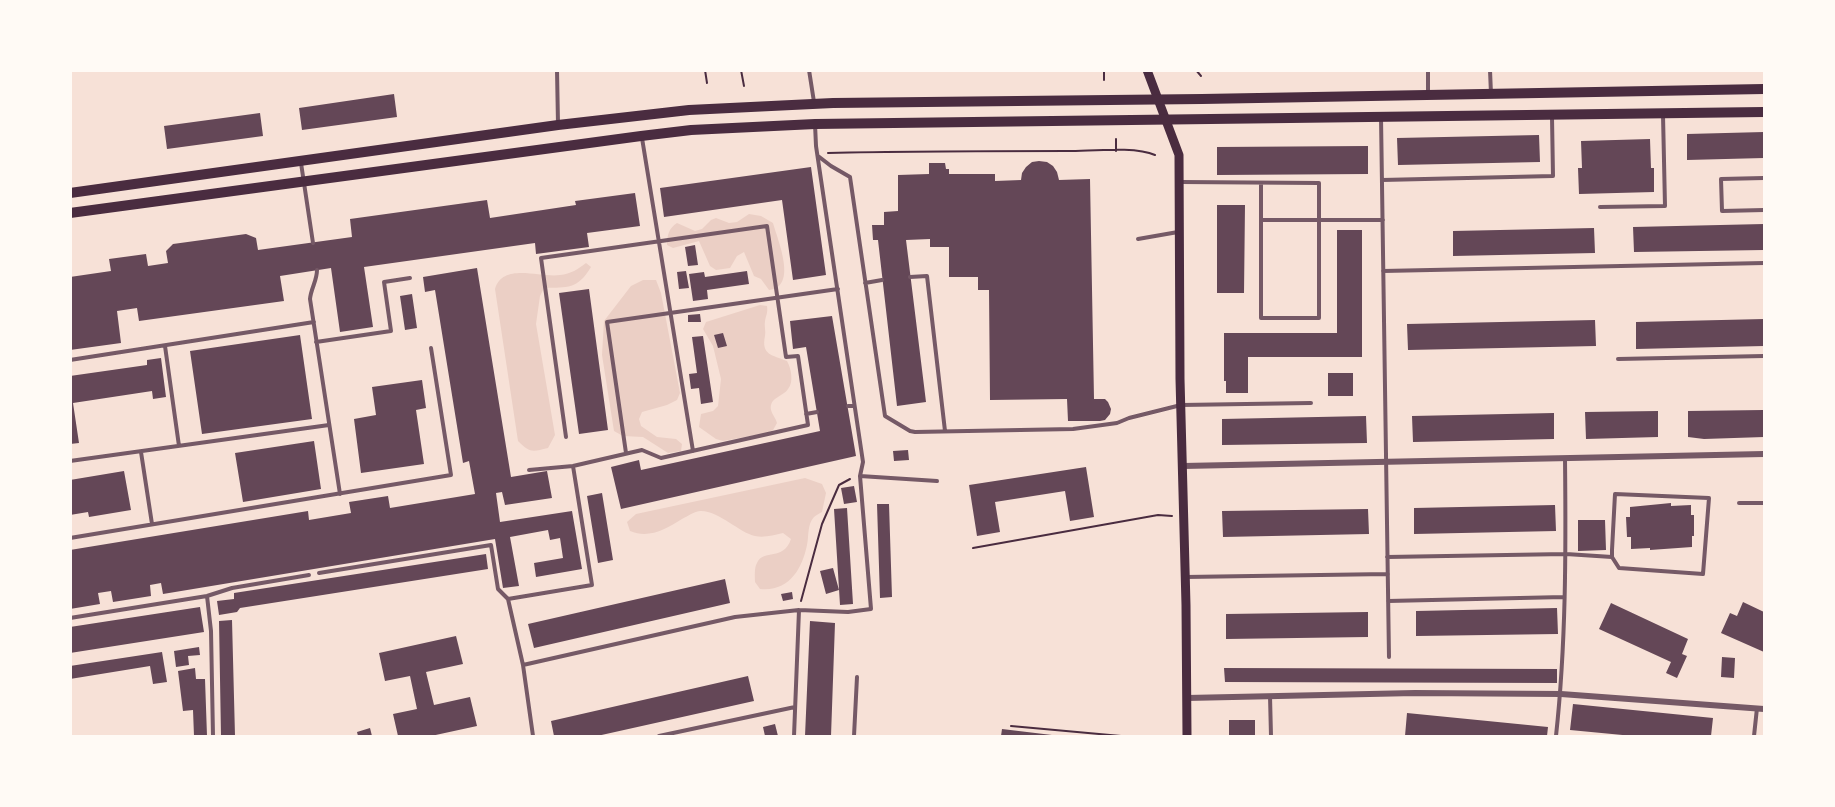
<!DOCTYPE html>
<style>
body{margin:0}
#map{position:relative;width:1835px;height:807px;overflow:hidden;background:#f7e1d7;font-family:"DM Sans",sans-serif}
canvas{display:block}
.frame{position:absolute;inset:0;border:72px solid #fffaf5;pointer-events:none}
</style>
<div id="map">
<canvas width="1835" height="807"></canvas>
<div class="frame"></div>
</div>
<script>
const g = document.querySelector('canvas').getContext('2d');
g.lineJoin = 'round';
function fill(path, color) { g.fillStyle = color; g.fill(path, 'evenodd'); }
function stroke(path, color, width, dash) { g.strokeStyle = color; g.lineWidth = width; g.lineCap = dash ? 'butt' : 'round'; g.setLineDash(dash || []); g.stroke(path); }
fill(new Path2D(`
 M749,214L761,216L773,223C778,241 798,287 769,290L761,279L754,276L744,252L737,256L730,268L716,270L710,266L699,241L673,248L667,245C667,235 669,228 677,223L695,231L702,229L711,220L716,218L729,223L737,222Z
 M586,263L591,267C577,290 568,287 544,288L540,296L536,324L555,435L548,448C532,452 530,453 518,441L495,289C503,262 540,278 560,275C571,274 578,269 586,263Z
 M643,280H656L661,293L680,393L677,400L667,405L642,412L639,419L641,426L657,437L676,439L682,444L681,451L668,453L643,437L623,436L614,431L602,355L604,321L631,286Z
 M760,305L767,306C768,313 766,315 765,321C764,326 766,331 765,336C761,355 772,355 787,361C791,368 794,382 788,389C783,397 769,397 771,410C772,414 776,419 777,423L773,430L767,433L723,441L716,439L699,427L701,414L713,411L718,406L721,379L713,346L703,329L706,322Z
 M805,478L822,484L826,493L822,512C819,514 816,515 814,517C807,524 809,537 807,545C802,569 789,592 760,589L755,582C755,576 754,568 757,563C764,548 783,562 791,539L783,533C774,535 764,538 755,536C740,533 718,510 700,511C693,512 688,516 682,519C666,529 649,539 630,531L627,522L636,514Z`), '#ebcfc5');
fill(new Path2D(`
 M394,94L397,117L302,130L299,108Z
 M260,113L263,136L167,149L164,126Z
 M1764,132V158L1687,160V134Z
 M1539,135L1540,162L1398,165L1397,138Z
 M1650,139L1651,168H1654V192L1579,194L1578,168H1582L1581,141Z
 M1368,146V174L1217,175V147Z
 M1039,161L1047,162L1053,166L1057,172L1059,180L1090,179L1094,399H1105L1108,402L1111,409L1110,414L1105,420L1100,421H1068L1067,399L990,400L989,290H978V277H949V247H930V239L906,240L926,402L897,406L878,240H873L872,225H884V212L898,211V175L929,174V163H945L946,169H949V174H995V181L1021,180L1022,173L1026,167L1032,162Z
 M811,167L826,275L793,280L782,200L664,217L660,188Z
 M635,193L640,226L587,233L589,247L536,254L535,243L364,267L373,327L340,332L331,268L280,276L284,301L139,321L137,308L117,311L121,343L70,350V277L111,271L109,259L146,254L148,266L168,263L166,251L173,244L246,234L256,238L258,250L352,237L350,219L487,200L490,218L576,205L575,201Z
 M1217,205H1245L1244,293H1217Z
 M1764,224V250L1634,252L1633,227Z
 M1594,228L1595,253L1453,256V231Z
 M1337,230H1362V357H1248V393H1226V381H1224V333H1337Z
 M695,245L698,265L688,266L685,247Z
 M477,268L511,477L547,471L552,498L505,505L502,492L496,493L500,522L572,511L582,569L536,577L534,563L563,558L560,538L550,540L548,530L510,537L519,586L503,588L495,539L163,594L161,583L150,585L151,596L113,602L111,591L98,593L100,604L70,609V550L308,511L309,520L351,513L349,502L388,496L390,508L475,494L469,461L463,463L435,290L425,292L423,277Z
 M686,271L689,288L679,289L677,272Z
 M747,271L749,284L707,290L708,299L693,301L689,274L704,272L705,277Z
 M589,289L608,430L579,434L559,293Z
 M412,294L417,328L405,330L400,296Z
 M700,314L701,322H688V315Z
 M832,316L856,456L621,509L611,467L639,460L641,470L820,431L806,347L793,349L790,321Z
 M1764,319V346L1636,349V322Z
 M1595,320L1596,346L1408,350L1407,324Z
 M723,333L727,346L718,348L714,335Z
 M300,335L312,419L202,434L190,351Z
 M703,336L713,402L701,404L699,388L691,389L689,374L697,373L692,337Z
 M161,358L166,397L153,399L152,391L73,403L79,443L70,444V376L147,365V360Z
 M1328,373H1353V396H1328Z
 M422,380L426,408L416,410L424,464L361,473L354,419L376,415L372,387Z
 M1764,410V437L1704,439L1688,437V411Z
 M1658,411V437L1586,439L1585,412Z
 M1554,413V439L1413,442L1412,416Z
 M1366,416L1367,443L1222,445V419Z
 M314,441L321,489L243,502L235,453Z
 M908,450L909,460L894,461L893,451Z
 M1086,467L1094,517L1070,521L1065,491L995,502L1000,532L977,536L969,485Z
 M124,471L131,510L89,517L88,512L70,515V480Z
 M854,486L857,502L844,504L841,488Z
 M602,493L613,560L598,563L587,496Z
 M1671,503V506L1691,505V515H1694V536H1692V547L1650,550V548L1631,549V537H1627L1626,517H1630V507Z
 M877,504H889L892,597L880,598Z
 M1555,505L1556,531L1414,534V508Z
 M847,508L853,604L840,605L834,509Z
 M1368,509L1369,534L1223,537L1222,511Z
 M1578,520H1605L1606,550L1578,551Z
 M486,554L488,569L240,608L237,612L219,615L217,601L234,599V593Z
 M833,568L839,590L826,594L820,571Z
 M725,579L730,603L534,648L528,624Z
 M792,592L793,599L783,601L781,594Z
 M1743,602L1764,612V652L1721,633L1730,613L1737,616Z
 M1611,603L1688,639L1682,654L1687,656L1677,678L1666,673L1671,662L1599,629Z
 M200,607L204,632L70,653V627Z
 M1557,608L1558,634L1416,636V611Z
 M1368,612V637L1226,639V614Z
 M232,620L235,736H221L219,621Z
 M810,621L835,623L831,736H805Z
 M456,636L463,664L426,672L434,705L470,697L477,726L431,736H398L393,714L417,709L410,676L385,681L379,653Z
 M199,647L200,655L188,656L189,665L176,667L174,651Z
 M162,652L167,682L153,684L150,666L70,679V666Z
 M1722,657L1735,658L1734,678L1721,677Z
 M195,668L196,679H205L207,736H194L193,710L183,711L178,671Z
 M1224,668L1557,669V683L1225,682Z
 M748,676L754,701L597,736H554L551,721Z
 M1573,704L1713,718L1711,736H1633L1570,730Z
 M1407,713L1548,727L1547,736H1405Z
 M1229,720H1255V736H1229Z
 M775,724L778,736H765L763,727Z
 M370,728L372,736H358L357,732Z
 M1002,729L1052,735V736H1001Z`), '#644757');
stroke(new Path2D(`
 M705,70L707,83
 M741,70L744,86
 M1104,70V80
 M1196,70L1201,76
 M1116,139V151
 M828,153C908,151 988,151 1068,151C1091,151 1135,146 1155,155
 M973,548L1158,515L1172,516
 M801,601L822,524L839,485L850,479
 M1011,726L1121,736`), '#4a2c40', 2);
stroke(new Path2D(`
 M557,70L558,124
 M809,70L814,102
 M1428,70V94
 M1490,70L1491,94
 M1381,117L1389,657
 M642,138L693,451
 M818,156L831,166L850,177L885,416L910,431L915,432L1073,429L1117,423L1129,418L1181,405L1311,403
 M301,163L313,243
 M1764,178L1721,179L1722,211L1764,210
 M1382,180L1553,176L1552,117
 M1181,182L1319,183V318H1261V183
 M1600,207L1665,206L1663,115
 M1261,220H1383
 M1138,239L1178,232
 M317,270C317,281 311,288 310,299L340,494
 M1383,271L1764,263
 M910,277L927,276L945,431
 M865,283L882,280
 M316,342L391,331L384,282L410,278
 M165,346L179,446
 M1618,359L1764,356
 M70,360L314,322
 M848,406H854
 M806,414L817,412
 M141,452L152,524
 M626,453L607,322L838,289
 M70,461L329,425
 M529,470L573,466L642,450L661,458L808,425L798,356L786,357L767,226L541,258L566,437
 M860,476L937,481
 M1615,494L1709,498L1703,574L1619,568L1612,557V550Z
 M1739,503H1764
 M70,538L451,475L431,348
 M1387,557L1566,554L1612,557
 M319,573L491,545L498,589L508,599L523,665L533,736
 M1185,577L1388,574
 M207,596L211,631L213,736
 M508,599L592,585L573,466
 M1388,601L1564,597
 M70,618L207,596L232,588L309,575
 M523,665L735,617L799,610
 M1270,696L1271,736
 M659,736L795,707
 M794,736L799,610L848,612L871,609L860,476L863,462L816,146L815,124
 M854,736L857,677
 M1556,736C1566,644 1566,551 1565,458
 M1754,736L1757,708`), '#755966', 4);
stroke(new Path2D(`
 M1183,466L1764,454
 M1187,698L1415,693L1561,694L1764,709`), '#755966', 6);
stroke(new Path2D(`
 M1147,70L1179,155L1180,379L1186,605L1187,736`), '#4a2c40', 9);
stroke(new Path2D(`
 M70,193L558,125L689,110L833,103L1202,99L1764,89
 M70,213L641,136L691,130L815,124L1764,112`), '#4a2c40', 10);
</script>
